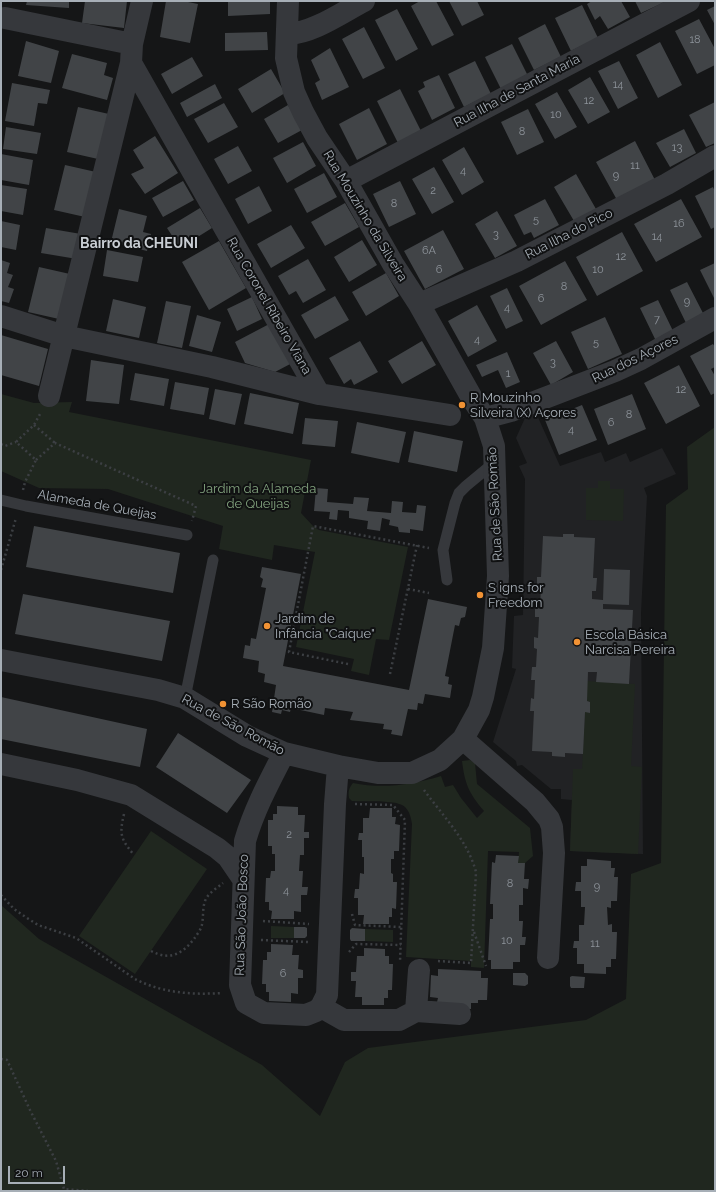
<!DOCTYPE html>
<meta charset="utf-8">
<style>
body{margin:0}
#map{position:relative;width:716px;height:1192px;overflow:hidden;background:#151617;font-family:Raleway,sans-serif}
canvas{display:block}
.frame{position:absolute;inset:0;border:2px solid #a7afb7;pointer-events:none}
.scale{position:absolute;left:8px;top:1166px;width:57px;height:18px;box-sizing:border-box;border:2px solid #a7afb7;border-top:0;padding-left:5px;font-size:12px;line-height:14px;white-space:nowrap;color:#a7afb7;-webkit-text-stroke:3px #101112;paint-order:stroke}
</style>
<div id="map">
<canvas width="716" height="1192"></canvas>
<div class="frame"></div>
<div class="scale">20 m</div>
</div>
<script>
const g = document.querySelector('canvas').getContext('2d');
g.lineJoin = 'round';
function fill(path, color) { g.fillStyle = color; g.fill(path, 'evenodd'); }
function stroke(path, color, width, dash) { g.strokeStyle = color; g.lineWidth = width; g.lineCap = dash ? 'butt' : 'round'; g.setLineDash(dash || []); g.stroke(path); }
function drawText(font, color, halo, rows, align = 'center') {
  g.font = font + ' Raleway,sans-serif'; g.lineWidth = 4; g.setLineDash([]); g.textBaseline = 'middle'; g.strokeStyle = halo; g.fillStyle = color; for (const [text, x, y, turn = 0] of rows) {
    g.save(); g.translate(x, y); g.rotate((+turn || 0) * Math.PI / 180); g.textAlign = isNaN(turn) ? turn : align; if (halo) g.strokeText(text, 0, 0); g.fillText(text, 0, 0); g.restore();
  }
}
fill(new Path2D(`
 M536,413L560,466L601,452L605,462L626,453L630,462L662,448L676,474L644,488L647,496L641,613L643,854L570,851L572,800L561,799V789H551L522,765L517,766L516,761L493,742L516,669L512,668L514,616L523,615L525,479L519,466L527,463L516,438L525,418Z`), '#212224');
fill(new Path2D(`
 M1,394L34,403L72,402L69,412L311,460L301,513L313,526L319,530L408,547L389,640L376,639L369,675L351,671L354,659L296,647L315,552L274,545L272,560L219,549L223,526L108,489L39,488L1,471Z
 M715,427V1191H1V905L39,939L262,1065L320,1116L345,1062L368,1048L586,1020L626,999L631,874L661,863L666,505L688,489L687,447Z
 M598,481H610V489H624L623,521L586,520V488H598Z
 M587,681L635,684L631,766L642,767L638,854L570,851L573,769H582L585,712H590V702L587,701Z
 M470,760L475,763L477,784L530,828L533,856L525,863H518L519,852L488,851L484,968L471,967V961L406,957L412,824C411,818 410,812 405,807C397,799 363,802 352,801L349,798C348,791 349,788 353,783C382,789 412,785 441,776L445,787L453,785L461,798L477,818L484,811C469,793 465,785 462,761Z
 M151,831L207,869L135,974L79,936Z
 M271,926L294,927V938H271Z
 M365,929L393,930V942L365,941Z`), '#20271f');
fill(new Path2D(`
 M27,1H69V8L26,5Z
 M85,1H127L124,28L82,23Z
 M166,1H183L198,4L190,43L160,37Z
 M228,1H270V14L228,16Z
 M420,1H436L454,35L432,46L411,6Z
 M449,1H477L484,15L462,26Z
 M592,1H621L630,17L608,29L600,16L595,20L587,4Z
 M635,1H667L641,13Z
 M582,5L598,38L571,51L555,18Z
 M715,6V25L707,10Z
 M397,9L418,49L396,61L375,20Z
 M699,19L715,49V65L697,74L675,31Z
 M545,24L561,57L534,70L518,38Z
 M364,27L385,68L363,79L342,39Z
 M267,32L268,50L225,51V33Z
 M26,41L59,51L51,83L18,76Z
 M660,42L682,85L658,98L636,55Z
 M512,44L528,76L501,89L485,57Z
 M330,48L349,87L322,100L315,83L320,80L311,60Z
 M72,54L107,63L104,75L113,78L107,100L62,88Z
 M192,57L203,76L172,94L161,74Z
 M475,61L491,94L464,107L448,74Z
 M619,61L638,98L618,109L598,71Z
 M271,69L285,93L252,113L238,89Z
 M439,75L455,108L432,120L418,91L425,87L423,82Z
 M590,77L610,112L588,124L568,90Z
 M12,83L50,90L47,104L38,103L34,126L5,121Z
 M215,84L222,98L187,117L180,103Z
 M400,89L421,131L398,143L377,101Z
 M557,92L577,127L555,139L535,104Z
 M715,102V143L706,147L689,115Z
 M224,103L238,127L208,143L194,119Z
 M288,105L302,130L278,143L264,119Z
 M78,107L109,114L98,159L67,152Z
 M369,108L387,144L357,160L339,124Z
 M528,109L544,142L517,155L501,122Z
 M6,127L41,133L37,154L3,149Z
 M684,129L696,153L670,167L656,143Z
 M155,136L178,173L145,194L131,174L144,168L133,150Z
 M635,141L655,180L617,200L596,162Z
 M303,142L316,166L287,183L273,158Z
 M238,146L252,171L228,184L214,159Z
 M464,147L484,182L462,195L442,160Z
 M1,154L33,160L29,185L1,180Z
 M65,165L96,172L85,217L54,210Z
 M434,167L454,202L432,214L412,179Z
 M324,173L337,197L307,213L294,189Z
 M576,174L596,209L574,221L554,187Z
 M183,181L194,200L163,217L152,198Z
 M400,181L416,214L389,227L373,194Z
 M1,185L27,189L23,215L1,211Z
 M259,186L272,211L248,224L235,199Z
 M713,187L715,192V227L711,229L695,196Z
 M545,199L559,225L534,238L531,232L524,235L514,215Z
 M681,199L702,237L656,262L634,224Z
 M345,203L359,227L325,246L311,222Z
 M200,208L212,228L180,248L167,228Z
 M119,209L147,216L143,232L151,234L147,251L111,242Z
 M497,211L517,246L495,258L475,224Z
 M1,221L20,225L16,250L1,247Z
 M291,225L305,248L271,268L257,244Z
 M46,228L81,234L77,259L41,253Z
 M443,230L464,269L425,289L404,251Z
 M622,232L643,271L597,296L576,257Z
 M362,240L377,265L349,282L334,257Z
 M219,241L246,288L209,310L182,262Z
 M107,250L143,257L138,282L103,276Z
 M308,259L326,290L303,303L296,291L289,295L278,276Z
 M1,260L10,263L7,273L13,275L8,287L14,289L9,303L1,301Z
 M565,261L587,300L541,325L519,286Z
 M715,263V300L700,270Z
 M39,267L70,274L59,319L28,312Z
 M386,273L399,296L366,316L352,292Z
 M687,282L704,315L686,323L670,290Z
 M507,288L523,321L506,329L490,296Z
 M335,296L349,320L315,339L301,315Z
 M252,297L262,319L237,331L227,309Z
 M113,299L146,307L139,338L106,331Z
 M658,300L674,333L656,341L640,308Z
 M166,301L191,306L182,348L157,343Z
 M477,305L497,341L468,357L448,321Z
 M197,315L221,322L212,352L189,346Z
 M605,317L622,354L588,369L571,332Z
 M273,322L294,362L275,372L245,363L235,342Z
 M1,335L48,349L39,386L1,375Z
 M360,341L378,372L354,385L351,379L344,384L329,358Z
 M422,341L436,365L402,384L388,361Z
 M556,341L573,372L551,385L533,353Z
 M713,344L715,347V367L711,369L715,376V393L711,395L690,356Z
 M507,352L520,382L506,388L498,370L482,377L476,365Z
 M91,360L124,365L119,404L86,401Z
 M679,365L700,406L666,424L644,383Z
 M135,373L169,379L164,406L130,400Z
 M175,382L209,388L204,415L170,409Z
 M215,389L242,394L235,425L209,419Z
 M250,393L299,403L293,434L244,424Z
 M632,394L646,429L608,445L594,409Z
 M582,405L597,440L559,455L545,420Z
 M305,418L338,421L335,447L302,444Z
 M357,422L406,432L399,463L351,453Z
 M414,431L463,441L457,472L408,462Z
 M316,488L328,489L327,502L353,504L354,497L369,498L367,511L391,513L392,501L403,502L402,512L416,513L417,505L426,506L423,531L410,529V533L399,532L398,527L389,525L390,520L382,518L380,531L367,529L368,521L349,518V511L338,510L337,520L329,519L330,512L314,511Z
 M34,526L180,553L173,593L26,567Z
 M563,534H574V537L595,538L593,578H597L596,591H592V599L603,600L604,569L630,570L629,605L603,604V609L633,610L629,684L596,682L597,672H588L587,701L590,702V713L585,712L583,754L565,753V757L552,756V752L532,751L534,711H530L531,698L534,699L535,680H531L532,667H536L537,649L534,648V637L538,638L539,617H535V607H540L541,587H537V577H541L543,536L563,537Z
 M262,567L301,574L283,666L409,690L428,599L467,607L465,617L461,618L459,626L455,625L445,676L449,677L448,684L452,685L450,698L425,694L423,704L418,703L417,710L408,709L402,736L391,734L392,730L383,729L384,724L350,720L353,712L325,708L324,715L291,708L290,712L282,710L281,714L272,712L276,685L264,682L265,674L258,672L259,661L243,658L245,645L250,646L251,638L256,639L266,588L261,587L263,579L260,577Z
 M23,594L170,621L162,661L15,634Z
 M1,697L147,729L140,767L1,739Z
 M178,733L251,780L227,813L156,767Z
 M277,806L298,807V815H305L304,832H309V838H304V855H300L299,871H303L302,887H308L307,895H301V912L294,911V919H271L272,911L269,910V902H265L266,878H270L271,871H275V854H272V846H268V820H273V814H277Z
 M370,808H392V817H396L395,824L400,825L399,851H394V859H391V873L393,874V882H397L396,909L392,908V917H389V924H363L364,915H358V898H354L355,889H359L360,873L364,874V857H362V840H358L359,833H363V818H369Z
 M496,855L519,856L518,863H525L524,879H529L528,889L523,888V905H519V921H523L522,937H526L525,945H520V962H513V969H491V960H488L490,919H493V904H490L492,862L495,863Z
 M587,859L611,861V868H615L614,877H618L617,901H611V908L607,907L608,925L612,924V932H617L616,959H611V967H606V974L584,973V964H577V948H573L574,941H579V925H584L585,907H581V891H575L576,882H581V866H587Z
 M294,927H305L307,928V936L305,938H294Z
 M352,928L365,929V941H351L350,939V930Z
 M271,944L293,945L292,955H299L298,969L303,970V978H298V994L291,993V1002L269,1001V992H266V984H262L263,960H267V952H271Z
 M364,948L385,949V956H389V964H393L392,990H388V998H384V1005H362V997H355L356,981H351V972H356L357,956H364Z
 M438,969L481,971V978H488L487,1000H478V1003H471V1009L445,1008L446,1002H437L438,998L430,997L431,975L438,976Z
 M513,973H525L528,976V984L525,986L513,985Z
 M572,976L585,977L584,988H571L570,986V977Z`), '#414447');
stroke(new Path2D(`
 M34,425L55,443
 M1,444L5,446L16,442
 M36,460L55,443L196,506L192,521
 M23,490L25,482L36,460L16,442L34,425L40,414
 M1,570L16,518
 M408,589L429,593
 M348,664L289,652L313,526L429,548
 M390,674L417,545
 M424,790C443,816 468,841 476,872L471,963L437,961
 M355,804L393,805L405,820L400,962
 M124,814C119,835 121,839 134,855
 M1,895L14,909L27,918L38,925L76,938L135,979C162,993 192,995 222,993
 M352,914L355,925L401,927
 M263,921L309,924
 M474,932L486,966
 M261,940L308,942
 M151,951C170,961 182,954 194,939C196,936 199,932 201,928C204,920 202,909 205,901C208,893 217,888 223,883
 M349,952L356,944L401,945
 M1,1059L7,1060L30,1110L56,1161L64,1189L88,1191`), '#3c3f43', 2.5, [2, 3]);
stroke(new Path2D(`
 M1,500L26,506L187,535
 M447,580L443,550L455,503L459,493L466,486L495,462
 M185,698L213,560`), '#36383c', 11);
stroke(new Path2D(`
 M288,34C313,33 341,13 364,1
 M132,44L142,1
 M346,181L689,1
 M419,304L517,261L667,184L715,156
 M1,316L64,336L212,367L319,394L131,63L132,44L5,18
 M319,394L450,415
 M49,396L131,63
 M485,418L511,411L615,371L641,359L715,318
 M1,660L158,690L185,698L247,736L284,753L338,766L378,773H412L440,760L463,739L479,710L483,697L493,648L498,576L494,446L485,418L473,400L419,304L393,264L346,181L317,138L303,112L294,92L286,58L288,1
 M463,739L535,802L549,819L552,827L554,853L548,958
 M284,753C269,782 254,810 245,841L240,985L246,1003L264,1013L306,1015L316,1011L321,1007L327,995L335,804L338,766
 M1,764L77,780L131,795L217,848L228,857L243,879
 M321,1007L344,1020H399L416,1011L460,1014
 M416,1011L419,970`), '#36383c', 22);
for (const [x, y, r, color] of [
 [462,405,4,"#f19234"],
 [480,595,4,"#f19234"],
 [267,626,4,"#f19234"],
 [577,642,4,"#f19234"],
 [223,704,4,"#f19234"]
]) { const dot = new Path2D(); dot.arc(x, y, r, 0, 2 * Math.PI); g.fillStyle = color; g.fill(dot); stroke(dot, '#101112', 1.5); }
drawText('11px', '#8e949b', null, [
 ["18",695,40],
 ["14",618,85],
 ["12",589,101],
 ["10",556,115],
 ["8",522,132],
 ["13",677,148],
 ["11",635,166],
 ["4",463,171],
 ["9",616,176],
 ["2",433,191],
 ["8",394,204],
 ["5",536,220],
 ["16",679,224],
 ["3",496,235],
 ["14",657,237],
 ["6A",429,251],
 ["12",621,257],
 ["6",439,270],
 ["10",598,270],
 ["8",564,287],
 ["6",541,299],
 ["9",687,302],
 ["4",507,308],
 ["7",657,320],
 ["4",477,340],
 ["5",596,343],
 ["3",553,363],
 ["1",508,374],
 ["12",681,390],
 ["8",629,415],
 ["6",611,423],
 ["4",571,430],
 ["2",289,835],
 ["8",510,884],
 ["9",597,887],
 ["4",286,891],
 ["10",507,941],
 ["11",595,944],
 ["6",283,974]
]);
drawText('13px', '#a7afb7', '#101112', [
 ["Rua Ilha de Santa Maria",517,91,-28],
 ["Rua Mouzinho da Silveira",365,216,59],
 ["Rua Ilha do Pico",569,234,-27],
 ["Rua Coronel Ribeiro Viana",269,306,60],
 ["Rua dos Açores",635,359,-26],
 ["Rua de São Romão",495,504,-93],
 ["Alameda de Queijas",97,505,10],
 ["Rua de São Romão",233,725,28],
 ["Rua São João Bosco",242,915,-88]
]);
drawText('13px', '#a7afb7', '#101112', [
 ["R Mouzinho",470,398],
 ["Silveira (X) Açores",470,413],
 ["S igns for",488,588],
 ["Freedom",488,603],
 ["Jardim de",275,619],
 ["Infância \"Caíque\"",275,634],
 ["Escola Básica",585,635],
 ["Narcisa Pereira",585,650],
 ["R São Romão",231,704]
], 'left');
drawText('13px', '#82a27e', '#101112', [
 ["Jardim da Alameda",258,489],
 ["de Queijas",258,504]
]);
drawText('bold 14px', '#c8cdd3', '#101112', [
 ["Bairro da CHEUNI",139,244]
]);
</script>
